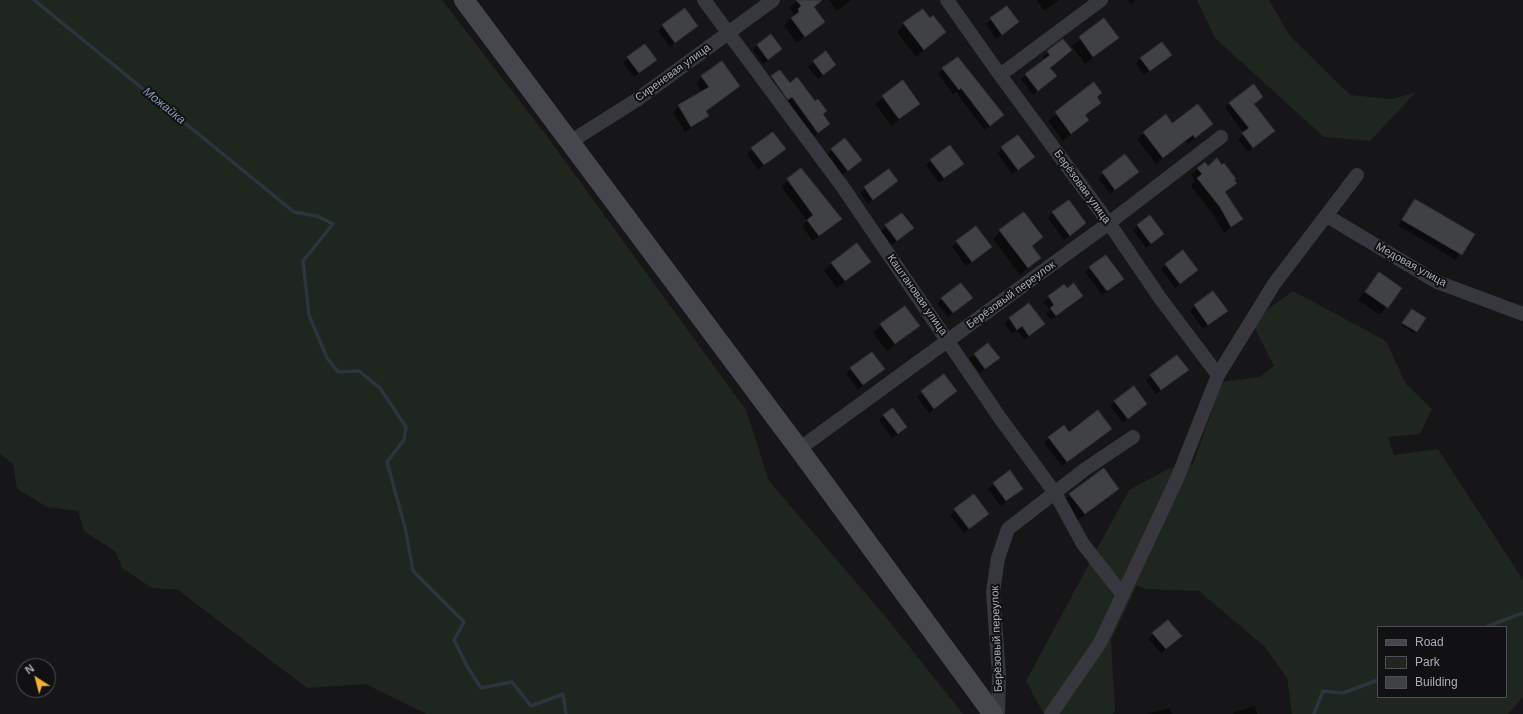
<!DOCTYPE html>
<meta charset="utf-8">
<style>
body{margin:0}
#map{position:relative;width:1523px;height:714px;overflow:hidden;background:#161618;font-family:Helvetica,sans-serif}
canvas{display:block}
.legend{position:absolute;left:1377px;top:626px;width:130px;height:72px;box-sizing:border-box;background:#111113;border:1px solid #4d4f55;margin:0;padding:5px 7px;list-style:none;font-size:12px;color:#a8adb8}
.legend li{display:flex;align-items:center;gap:8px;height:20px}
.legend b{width:20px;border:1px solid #4d4f55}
.north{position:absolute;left:16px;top:658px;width:40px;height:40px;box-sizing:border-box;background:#111113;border:1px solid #4d4f55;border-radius:50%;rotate:324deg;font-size:11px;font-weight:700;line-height:16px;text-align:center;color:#a8adb8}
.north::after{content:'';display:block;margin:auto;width:14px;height:18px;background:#f2b134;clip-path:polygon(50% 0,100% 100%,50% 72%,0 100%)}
</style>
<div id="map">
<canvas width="1523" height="714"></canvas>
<ul class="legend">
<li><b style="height:5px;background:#45474d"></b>Road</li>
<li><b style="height:11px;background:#1e261f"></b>Park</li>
<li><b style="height:11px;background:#404145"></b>Building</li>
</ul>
<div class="north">N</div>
</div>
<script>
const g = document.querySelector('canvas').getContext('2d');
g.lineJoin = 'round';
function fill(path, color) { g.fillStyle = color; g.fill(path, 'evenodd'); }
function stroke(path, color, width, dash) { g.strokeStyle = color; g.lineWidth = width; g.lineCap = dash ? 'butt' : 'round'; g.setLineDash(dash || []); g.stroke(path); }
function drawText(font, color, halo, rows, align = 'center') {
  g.font = font + ' Helvetica,sans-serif'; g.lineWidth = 4; g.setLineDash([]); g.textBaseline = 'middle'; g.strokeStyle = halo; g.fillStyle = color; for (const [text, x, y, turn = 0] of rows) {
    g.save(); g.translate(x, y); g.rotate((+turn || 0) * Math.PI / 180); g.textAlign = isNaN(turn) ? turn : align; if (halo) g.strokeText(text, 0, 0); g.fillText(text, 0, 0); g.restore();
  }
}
fill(new Path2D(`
 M0,0H442L546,135L746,410L769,481L885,616L963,714H427L365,684L307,688L178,590L152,588L122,568L116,552L84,531L78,511L47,507L17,489L13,464L0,454Z
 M1197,0H1269L1289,35L1350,95L1392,99L1416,92L1370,141L1324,137L1215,38Z
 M1293,291L1386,341L1406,384L1432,409L1420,434L1388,437L1394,455L1438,449L1523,580V697L1508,714H1292L1287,678L1265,647L1199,591L1145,589L1137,585L1111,640L1115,710L1113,714H1044L1026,681L1129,490L1168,469L1193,464L1222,382L1260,377L1274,366L1251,321ZM1378,627H1506V697H1378Z`), '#1e261f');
fill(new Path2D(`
 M798,0H821L813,8L823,22L797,43L784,26L794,14L789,8Z
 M829,0H851L837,11Z
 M1036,0H1059L1044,11Z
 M1128,0H1135L1131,4Z
 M1007,7L1017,22L996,39L986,24Z
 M1104,20L1118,38L1085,64L1072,46Z
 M904,24L945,32L916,57L897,32Z
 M663,26L692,30L670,47L658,31Z
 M1063,40L1049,68L1056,76L1033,95L1021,79L1045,60L1043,57Z
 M757,45L776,54L763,64L753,50Z
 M826,53L835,65L818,79L808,67Z
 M1170,55L1144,75L1136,63L1140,59Z
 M628,58L656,60L634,77L623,63Z
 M943,69L998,120L984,130L956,92L953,94L938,74Z
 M702,77L739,86L705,112L707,116L701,122L685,132L673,112L679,106L702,92L696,83Z
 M772,77L789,84L815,102L826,111L822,115L829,124L813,137L767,82Z
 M903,82L919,104L891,126L875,104Z
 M1094,84L1096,98L1100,103L1084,116L1088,120L1063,141L1048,121Z
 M1262,97L1254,105L1269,135L1248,152L1238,139L1244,133L1225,108L1230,103Z
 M1172,124H1212L1188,144L1186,141L1156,164L1137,139L1144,133Z
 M773,133L784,149L758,170L747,154Z
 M1018,136L1029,162L1012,174L997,153Z
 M832,150L861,160L842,175L827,154Z
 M1125,156L1138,172L1110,194L1098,178Z
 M931,160L963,164L939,183L926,165Z
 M1207,167L1235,183L1225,193L1241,219L1224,233L1213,214L1191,186L1195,181L1191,175L1198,169Z
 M801,170L840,219L813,241L802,226L807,221L781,186Z
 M897,181L868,204L860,193L865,188Z
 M1415,200L1473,235L1456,260L1398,225Z
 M1053,213L1080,228L1064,240L1048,218Z
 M902,214L908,233L891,245L881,231Z
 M1138,225L1163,234L1146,248L1133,230Z
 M976,227L985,252L966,266L952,247Z
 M1000,231L1042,237L1032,247L1040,258L1020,275L993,239Z
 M870,262L837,288L824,271L832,263Z
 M1166,265L1197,270L1175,288L1161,269Z
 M1090,268L1118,284L1102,295L1085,272Z
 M1379,273L1401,289L1380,315L1358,300Z
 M1064,285L1067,289L1082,296L1051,320L1046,314L1050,310L1043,302Z
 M942,298H971L948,317L937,303Z
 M1195,306L1226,311L1203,329L1190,311Z
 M1412,310L1416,331L1414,333L1401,325Z
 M1009,319L1038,328L1024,340L1017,330L1012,334L1005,324Z
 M881,325H918L887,351L873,333Z
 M988,344L999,358L980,373L969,359Z
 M851,369H884L858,390L846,373Z
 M1183,374L1156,394L1146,380L1151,376Z
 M944,375L956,391L929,413L917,397Z
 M1115,401L1146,404L1123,423L1110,406Z
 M884,416L901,432L892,438L879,420Z
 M1105,433L1062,466L1044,443L1049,438Z
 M1009,472L1022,489L1001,506L988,489Z
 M1118,489L1077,521L1063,502L1070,494Z
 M974,495L988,514L964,533L950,515Z
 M1153,634L1175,640L1161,653L1148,639Z
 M1255,706L1257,714H1233L1235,712Z
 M1170,708L1172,714H1146Z`), '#0007');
stroke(new Path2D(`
 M34,0L294,212L317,216L333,224L303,261L309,315L327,358L338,372L359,371L380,388L406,427L404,440L387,462L405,527L413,571L464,622L454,640L467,666L481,688L512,682L531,706L563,694L566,714
 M1486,627L1523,613
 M1314,714L1323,691L1343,693L1378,680`), '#2c353c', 3.5);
const building = new Path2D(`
 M796,0H822L814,7L825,22L805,37L791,18L799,12L798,9L801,6Z
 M1007,6L1019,22L1002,35L990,18Z
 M685,8L698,26L675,43L662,25Z
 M923,9L930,18L933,15L946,32L924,50L903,23Z
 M1104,18L1119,38L1093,57L1079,37Z
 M771,34L782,49L768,60L757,45Z
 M1063,39L1072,50L1050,68L1057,76L1038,91L1025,74L1050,55L1047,51Z
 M1162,42L1172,55L1150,71L1140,58Z
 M645,44L657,60L639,73L627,57Z
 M826,51L836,65L823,75L813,61Z
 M958,57L1004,115L990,126L961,88L959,90L942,68Z
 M722,61L740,86L706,111L709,116L691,127L678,105L709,87L701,76Z
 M780,70L790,83L797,77L815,101L818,99L827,111L823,114L830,124L818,133L792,97L788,100L771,76Z
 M903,80L920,104L899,119L882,96Z
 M1094,82L1102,93L1097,97L1101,103L1085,115L1089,120L1071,134L1055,112Z
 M1254,84L1263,97L1254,104L1275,131L1253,148L1242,133L1249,128L1229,103Z
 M1198,104L1213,124L1195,138L1193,135L1163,158L1143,132L1166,114L1172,123Z
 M773,132L786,149L764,165L751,148Z
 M1018,135L1035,157L1018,170L1001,147Z
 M845,138L862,160L848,171L831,149Z
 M950,145L964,164L944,178L930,160Z
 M1125,154L1139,172L1115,190L1102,172Z
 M1217,158L1222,165L1224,163L1236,179L1234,180L1237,183L1225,192L1243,219L1231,227L1220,207L1197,178L1202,174L1197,168L1205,162L1208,166Z
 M801,168L842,219L819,236L807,220L813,215L787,179Z
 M889,169L898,181L873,200L864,187Z
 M1415,199L1475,234L1462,255L1402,220Z
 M1069,200L1086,223L1070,236L1052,212Z
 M1024,212L1043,237L1032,246L1041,258L1028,268L999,230Z
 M902,213L914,228L897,241L885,225Z
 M1150,215L1164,234L1151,244L1137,225Z
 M976,226L992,247L972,262L956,241Z
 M857,243L871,262L845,281L831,263Z
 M1183,250L1198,270L1180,284L1165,264Z
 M1106,255L1124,279L1107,291L1089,267Z
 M1379,272L1402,288L1388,308L1365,292Z
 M961,283L973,298L953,313L941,298Z
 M1074,283L1083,296L1056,316L1050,308L1054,305L1048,296L1064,284L1067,288Z
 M1213,291L1228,311L1208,325L1194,305Z
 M1029,303L1045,324L1029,336L1022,326L1017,330L1009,318Z
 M905,306L920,326L895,344L880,324Z
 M1412,309L1426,318L1417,332L1402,323Z
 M988,343L1000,358L985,369L974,354Z
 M872,352L885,369L863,385L850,368Z
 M1177,355L1189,370L1161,390L1150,375Z
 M944,374L957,391L934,409L921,391Z
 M1134,386L1147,404L1128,419L1114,401Z
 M893,408L907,427L898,434L883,415Z
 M1098,410L1112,429L1067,462L1048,437L1064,425L1069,432Z
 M1104,468L1119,489L1085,514L1069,494Z
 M1010,470L1023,489L1006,501L993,483Z
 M974,494L989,514L969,529L954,509Z
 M1168,620L1182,636L1166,649L1152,633Z`);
fill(building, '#404145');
stroke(building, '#303034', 1);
stroke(new Path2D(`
 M704,0L842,186L1000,418L1055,493L1083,544L1123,595
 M947,0L1000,75L1109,223L1160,298L1218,375
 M1000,75L1101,0
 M570,142L638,99L773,0
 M1327,216L1437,282L1523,314
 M799,449L1109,223L1221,137
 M998,714L999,676L993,592L998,558L1008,529L1084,470L1133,437
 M1051,714L1100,643L1177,479L1218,375L1274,284L1357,175`), '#37383d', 14);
stroke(new Path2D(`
 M464,0L799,449L993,714`), '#45474d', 20);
drawText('11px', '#a8adb8', '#111113', [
 ["Сиреневая улица",673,73,-36],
 ["Берёзовая улица",1082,187,54],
 ["Медовая улица",1411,265,29],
 ["Каштановая улица",917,295,55],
 ["Берёзовый переулок",1011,295,-36],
 ["Берёзовый переулок",997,639,-92]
]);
drawText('italic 12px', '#7f9bb3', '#111113', [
 ["Можайка",164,106,39]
]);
</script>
